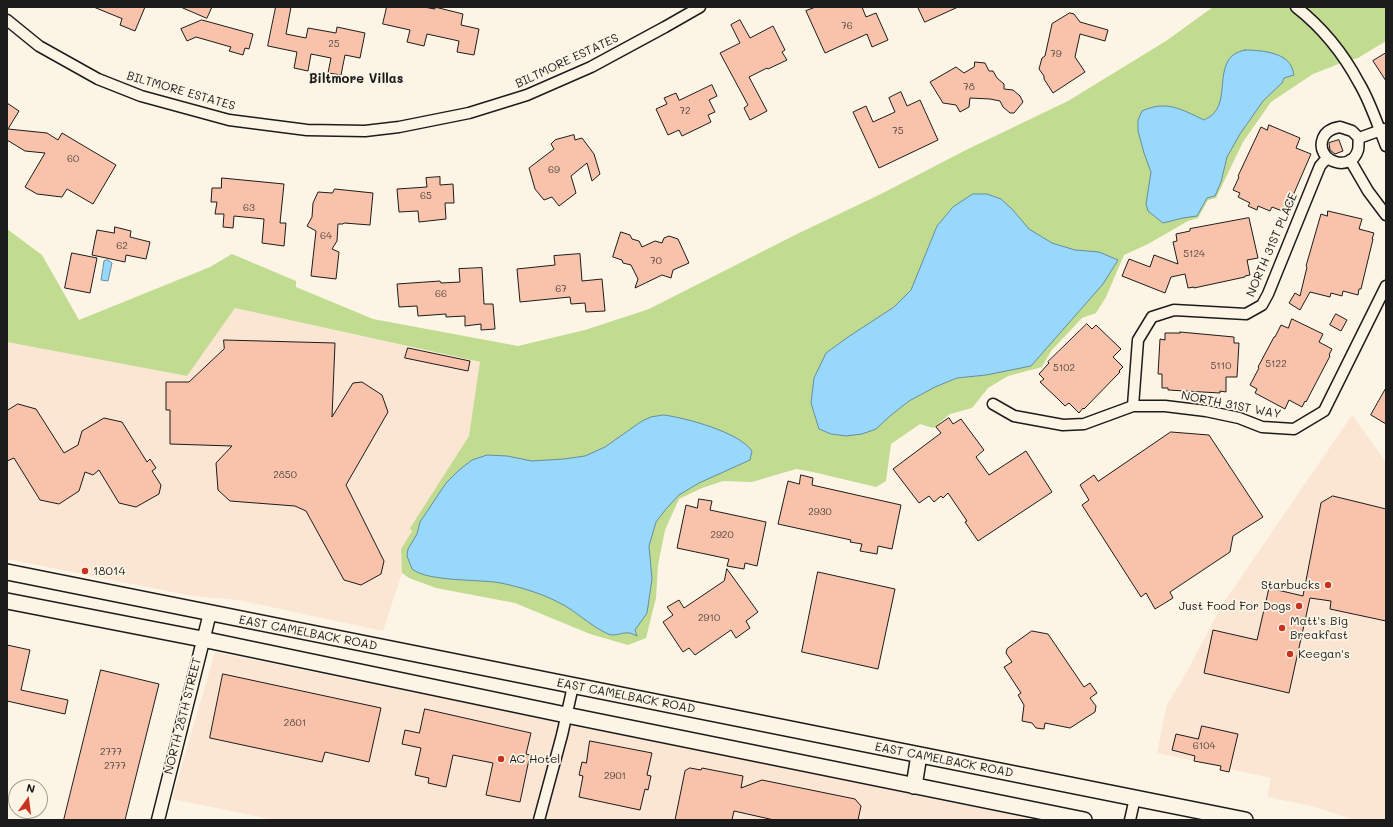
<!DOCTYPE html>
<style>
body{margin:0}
#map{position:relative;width:1393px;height:827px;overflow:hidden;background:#fcf5e5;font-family:Mali,sans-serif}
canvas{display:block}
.frame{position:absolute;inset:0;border:8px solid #1c1c1c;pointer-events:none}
.north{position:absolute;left:8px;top:779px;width:40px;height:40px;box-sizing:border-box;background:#fcf5e5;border:1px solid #a29e95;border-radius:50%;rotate:14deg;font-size:11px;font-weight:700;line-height:16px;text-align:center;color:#1c1c1c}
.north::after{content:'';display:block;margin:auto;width:14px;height:18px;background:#c8321e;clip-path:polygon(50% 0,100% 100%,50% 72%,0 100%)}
</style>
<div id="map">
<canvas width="1393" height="827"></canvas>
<div class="frame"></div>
<div class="north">N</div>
</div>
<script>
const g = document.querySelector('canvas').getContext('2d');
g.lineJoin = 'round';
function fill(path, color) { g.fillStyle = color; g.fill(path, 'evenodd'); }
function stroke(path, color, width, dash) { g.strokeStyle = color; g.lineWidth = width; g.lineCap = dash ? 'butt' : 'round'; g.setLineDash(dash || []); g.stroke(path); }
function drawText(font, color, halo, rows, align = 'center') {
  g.font = font + ' Mali,sans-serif'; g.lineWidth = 3.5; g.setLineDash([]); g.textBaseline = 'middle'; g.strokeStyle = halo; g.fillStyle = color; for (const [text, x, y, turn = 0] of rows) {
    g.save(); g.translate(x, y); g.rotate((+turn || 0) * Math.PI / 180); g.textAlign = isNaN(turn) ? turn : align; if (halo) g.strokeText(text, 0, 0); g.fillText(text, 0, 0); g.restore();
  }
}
fill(new Path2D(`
 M235,308L481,363L469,436L410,528L412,530L401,549L402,573L383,631L238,600L192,596L7,559V342L187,376Z
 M1352,415L1386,462V820H1354L1312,806L1267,797L1271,778L1157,753L1167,704L1184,677L1222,605Z
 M215,652L1037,820H275L172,799Z`), '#fbe6d4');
fill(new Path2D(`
 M1213,7H1386V41L1358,58L1346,61L1313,74L1271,102L1243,142L1216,198L1208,200L1198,218L1188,221L1148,244L1124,255L1106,297L1096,313L1082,318L1051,351L1042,367L1008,376L988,388L972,408L950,414L933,428L920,424L891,444L886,481L876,487L813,472L796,469L752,482L723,481L702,488L679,499L665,530L658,565L656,598L646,638L628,645L590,634L515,603L436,588L409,578L402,573L401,549L412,531L410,528L469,436L480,362L235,308L187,376L7,342V229L42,255L79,320L210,267L232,254L296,281V287L373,319L518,346L585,330L649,309L797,234L881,194L966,150L1068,101L1166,41Z`), '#c1db91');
const water = new Path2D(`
 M1245,50C1258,50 1285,52 1291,66C1293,69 1293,72 1294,75L1284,78L1282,83L1263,101L1240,134L1227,157L1221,182L1215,196L1207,198L1197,216L1183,218L1163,223L1148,211L1146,204L1151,172L1144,153L1138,131V120L1142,111C1166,100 1181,109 1204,120C1207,118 1212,116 1214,113C1230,96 1212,56 1245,50Z
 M973,194H987L1001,199L1012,209L1029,229L1052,243L1075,250L1099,252L1118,260L1103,284L1031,366L986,375L957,378L935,387L909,401L890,416L876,429L862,434L846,436L831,434L819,429L811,403L814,378L826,353L848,337L894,307L911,290L937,226L953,207Z
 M108,260L112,263L108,281L101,280L104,261Z
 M664,415C686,418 739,432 752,451L750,460L699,483L679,495L666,509L656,522L649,546L652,579L647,613L635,630L637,636C634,635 632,633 629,633C621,632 616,637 608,634C593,627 581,616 567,607C547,595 524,588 501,583C479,579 428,582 412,569L407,556L408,549L417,534L420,522L446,483L459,470L472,460L487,455L507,456L532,461L564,459L585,456L605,447L642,421L651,417Z`);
fill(water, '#98d8fa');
stroke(water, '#668da1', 1);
const building = new Path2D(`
 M94,7H145L135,31L120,25L122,19Z
 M181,7H212L207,18Z
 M276,7H291L286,34L306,38L308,28L336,33L337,27L365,33L360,58L345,55L341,75L328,73L331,58L311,54L308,71L294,68L297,52L268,46Z
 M387,7H424L435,9V7L463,14L461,25L479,29L474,55L457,52L459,41L427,34L424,46L407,42L410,30L383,24Z
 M816,7H862L866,17L876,13L888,40L872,47L867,34L825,53L806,11Z
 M918,7H958L925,22Z
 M1070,13L1074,14L1080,22L1108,30L1105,41L1080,34L1075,57L1085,72L1053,93L1044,79V76L1039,69L1042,58L1045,56L1052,24Z
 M202,20L253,34L249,49L245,48L243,55L229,51L231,47L196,37L187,41L181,29Z
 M740,20L750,38L773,26L785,50L782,52L787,60L768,69L767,68L749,77L767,111L750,120L744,108L748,105L720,53L740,43L731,25Z
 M1386,53V81L1373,61Z
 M975,62L985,63L989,71H993L997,78L1004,84V89L1013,90L1020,96L1023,102L1014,113H1010L1003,107L1000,101L990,99L970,98L969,107L960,112L956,105L943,103L930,82L956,67L964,73L974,67Z
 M712,85L717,96L709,100L715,112L708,115L711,122L682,136L679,130L668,135L656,109L667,104L664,98L676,93L679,100Z
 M901,92L907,106L920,100L938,140L879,168L853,112L866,106L873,122L895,112L889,98Z
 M7,103L19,111L8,129L47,133L58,140L62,133L116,165L93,204L67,189L62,197L37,194L25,187L45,153L25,151L7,140Z
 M1269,125L1300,138L1296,148L1311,154L1288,207L1287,206L1285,212L1272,207L1270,211L1258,206L1257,210L1248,206L1250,203L1238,197L1240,193L1233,190L1239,177L1238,176L1261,127L1267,130Z
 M574,135L575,140L582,138L594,154L600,174L592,181L587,163L571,176L576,193L559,206L552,197L544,200L535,189L529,168L554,149L551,144L555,140Z
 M1339,140L1343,151L1335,154L1330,150L1329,143Z
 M440,177V185L453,184L454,203H445L446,219L419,222L418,211L399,212L397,189L427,187L426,178Z
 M222,178L284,184L280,223H286L284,246L262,243L264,219L234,216L233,228L223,227L224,214H215L217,202H211L212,188H221Z
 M335,189L373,193L370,225L344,223L343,224H338L337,241L332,249L339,252L336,279L311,276L316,231L307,226L312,217L313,203L318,192L332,193Z
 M1328,211L1362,219L1359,229L1374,233L1372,239H1373L1361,289H1359L1358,295L1343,291L1342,296L1331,293L1330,297L1310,292L1300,310L1289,303L1295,293L1300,296L1307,267L1306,266L1321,214L1327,216Z
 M1249,218L1258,258L1247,260L1250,275L1245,276V277L1194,288V287L1188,288L1185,274L1171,277L1165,293L1122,276L1129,259L1150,267L1154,255L1178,264L1173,242L1177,241L1176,234L1190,231V229Z
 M115,227L131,231L130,237L150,242L146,259L126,255L125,262L92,255L97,230L114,233Z
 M621,232L630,235L632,239L639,241L642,247L655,241L662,243L664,238L669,236L678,239L689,263L673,270L671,278L662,275L635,288L638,279L631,265L623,263L622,260L613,257Z
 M72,253L97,258L90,293L65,288Z
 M580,254L582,281L602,279L605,311L586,312L585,303L571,304L570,297L520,302L517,269L555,265L554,256Z
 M482,268L484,304H493L495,329L481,330V324L465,326V316L446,317V314L418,316L417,306L399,307L397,284L440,281L441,283L460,282L459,269Z
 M1336,314L1347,320L1341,331L1330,325Z
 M1292,319L1323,334L1319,342L1332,349L1329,355L1330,356L1306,402L1305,401L1302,407L1289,400L1285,409L1255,393L1257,389L1250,385L1259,368L1258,367L1274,337H1275L1281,325L1288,328Z
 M1087,324L1092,329L1096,325L1121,349L1113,357L1123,367L1119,371L1120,372L1084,409L1083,408L1079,413L1069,403L1065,406L1057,398L1040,382L1044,379L1039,374L1049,363L1048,362Z
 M1180,332L1234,337V343H1239L1237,377H1226V392L1220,391V393L1168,390V388H1162V374H1158L1160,339L1165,340V333H1180Z
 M224,340L335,343L332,417L353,383L362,382L382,395L388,412L346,485L384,561L381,574L361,585L344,580L306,511L295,506L230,501L218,490L216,463L232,446L170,444V410H166V382H189L224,349Z
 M408,348L470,361L468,371L405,358Z
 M1386,388V424L1371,415Z
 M18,404L36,409L64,453L78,445L82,431L104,418L122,422L147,462L150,459L156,468L152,471L161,485L159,494L136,507L119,503L99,470L93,475L85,472L79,491L59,504L40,500L14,458L7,461V411Z
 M949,418L953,424L961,419L984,450L976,457L989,475L1026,451L1052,492L978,541L965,522L967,521L948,493L943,498L941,496L934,502L929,496L919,503L893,469L941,433L936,427Z
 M1171,432L1209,435L1263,517L1233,536L1230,552L1170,592L1173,598L1155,609L1146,593L1141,597L1082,505L1089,500L1080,485L1094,475L1098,481Z
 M801,475L813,478L812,485L901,505L892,549L878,546L877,554L860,551L862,544L850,542L851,540L778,524L788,481L799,484Z
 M1333,496L1386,509V621L1330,609L1331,601L1310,598L1289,693L1204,673L1213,630L1257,640L1269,588L1303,596L1321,503Z
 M699,499L712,501L710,510L766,522L757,566L745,563L744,569L727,566L729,559L677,548L686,505L697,508Z
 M727,569L758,612L746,621L750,628L736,638L731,630L695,655L689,648L683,652L663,622L673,615L667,607L679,600L684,608L724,581Z
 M818,572L895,589L878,669L802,652Z
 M1032,631L1048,634L1084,687L1090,683L1097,693L1090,698L1096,706L1095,712L1070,728L1045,723L1044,729L1036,728L1032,723L1022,721L1024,705L1018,695L1021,693L1004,667L1012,662L1006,653L1007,649Z
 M7,645L30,650L21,690L68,700L65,714L7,701Z
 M101,670L159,684L125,820H64Z
 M223,674L381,708L369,762L325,752L322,762L210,738Z
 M425,709L531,733L526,754L530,755L520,802L486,795L493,763L453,755L446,787L428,783L429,778L415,775L421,748L402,744L405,730L419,733Z
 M1202,726L1238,734L1229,772L1220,770L1221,766L1194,761L1195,756L1172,750L1176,734L1198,739Z
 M590,741L652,753L647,775L651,776L648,790L645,789L640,810L579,797L583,776L579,775L582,762L586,763Z
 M690,768L701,770L702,768L743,776L741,788L762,780L855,799L861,806L858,820H774L734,811L732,820H675L685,771Z`);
fill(building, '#f8c2ab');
stroke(building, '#1c1c1c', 1);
const minor = new Path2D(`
 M1296,7C1323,28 1343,53 1359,83C1370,101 1378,126 1386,146
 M7,20L39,46L98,79L141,96L229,120L307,130L365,131L399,127L469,113L527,95L591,67L665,27L700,7
 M1340,127L1352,131L1359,138C1358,142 1359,146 1358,150C1351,174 1314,161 1323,138C1326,131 1333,128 1340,127Z
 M1359,138L1384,129
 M1350,160L1368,191L1386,215
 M993,404L1014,416L1063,425L1084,424L1133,406H1165L1206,411L1239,418L1262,427L1294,429L1324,411L1386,286
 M1133,406L1138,340L1152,317L1174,310L1246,314L1262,305L1268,294L1320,166L1327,158
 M539,820L562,735L573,686
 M1130,820L1135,798`);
const tertiary = new Path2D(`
 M158,820L210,613`);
const primary = new Path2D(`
 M7,572L1245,820
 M7,601L202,639L566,715L1084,820
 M914,786L919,755`);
stroke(minor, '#1c1c1c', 13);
stroke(tertiary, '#1c1c1c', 15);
stroke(primary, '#1c1c1c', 18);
stroke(minor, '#fcf5e5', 10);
stroke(tertiary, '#fcf5e5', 12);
stroke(primary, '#fcf5e5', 15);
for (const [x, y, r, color] of [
 [85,571,4,"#c8321e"],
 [1328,585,4,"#c8321e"],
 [1299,606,4,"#c8321e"],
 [1282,628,4,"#c8321e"],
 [1290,654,4,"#c8321e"],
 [501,759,4,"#c8321e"]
]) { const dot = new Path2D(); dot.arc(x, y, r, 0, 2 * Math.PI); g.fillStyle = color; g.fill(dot); stroke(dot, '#fcf5e5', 1.5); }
drawText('10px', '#534640', null, [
 ["76",847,26],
 ["25",334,44],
 ["79",1056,54],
 ["78",969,87],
 ["72",685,111],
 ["75",898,131],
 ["60",73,159],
 ["69",554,170],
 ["65",426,196],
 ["63",249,208],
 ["64",326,236],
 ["62",122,246],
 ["5124",1194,254],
 ["70",656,261],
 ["67",561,289],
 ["66",441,294],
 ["5122",1276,364],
 ["5110",1221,366],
 ["5102",1064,368],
 ["2850",285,475],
 ["2930",820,512],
 ["2920",722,535],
 ["2910",709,618],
 ["2801",295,723],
 ["6104",1204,746],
 ["2777",111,752],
 ["2777",115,766],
 ["2901",615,776]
]);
drawText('12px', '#1c1c1c', '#fcf5e5', [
 ["BILTMORE ESTATES",567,61,-25],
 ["BILTMORE ESTATES",181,91,16],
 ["NORTH 31ST PLACE",1272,245,-67],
 ["NORTH 31ST WAY",1231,405,11],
 ["EAST CAMELBACK ROAD",308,633,11],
 ["EAST CAMELBACK ROAD",626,696,11],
 ["NORTH 28TH STREET",183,716,-76],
 ["EAST CAMELBACK ROAD",944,760,11]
]);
drawText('12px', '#1c1c1c', '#fcf5e5', [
 ["18014",93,571],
 ["Starbucks",1320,585,"right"],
 ["Just Food For Dogs",1291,606,"right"],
 ["Matt's Big",1290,621],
 ["Breakfast",1290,635],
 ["Keegan's",1298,654],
 ["AC Hotel",509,759]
], 'left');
drawText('bold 13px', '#1c1c1c', '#fcf5e5', [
 ["Biltmore Villas",356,79]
]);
</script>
